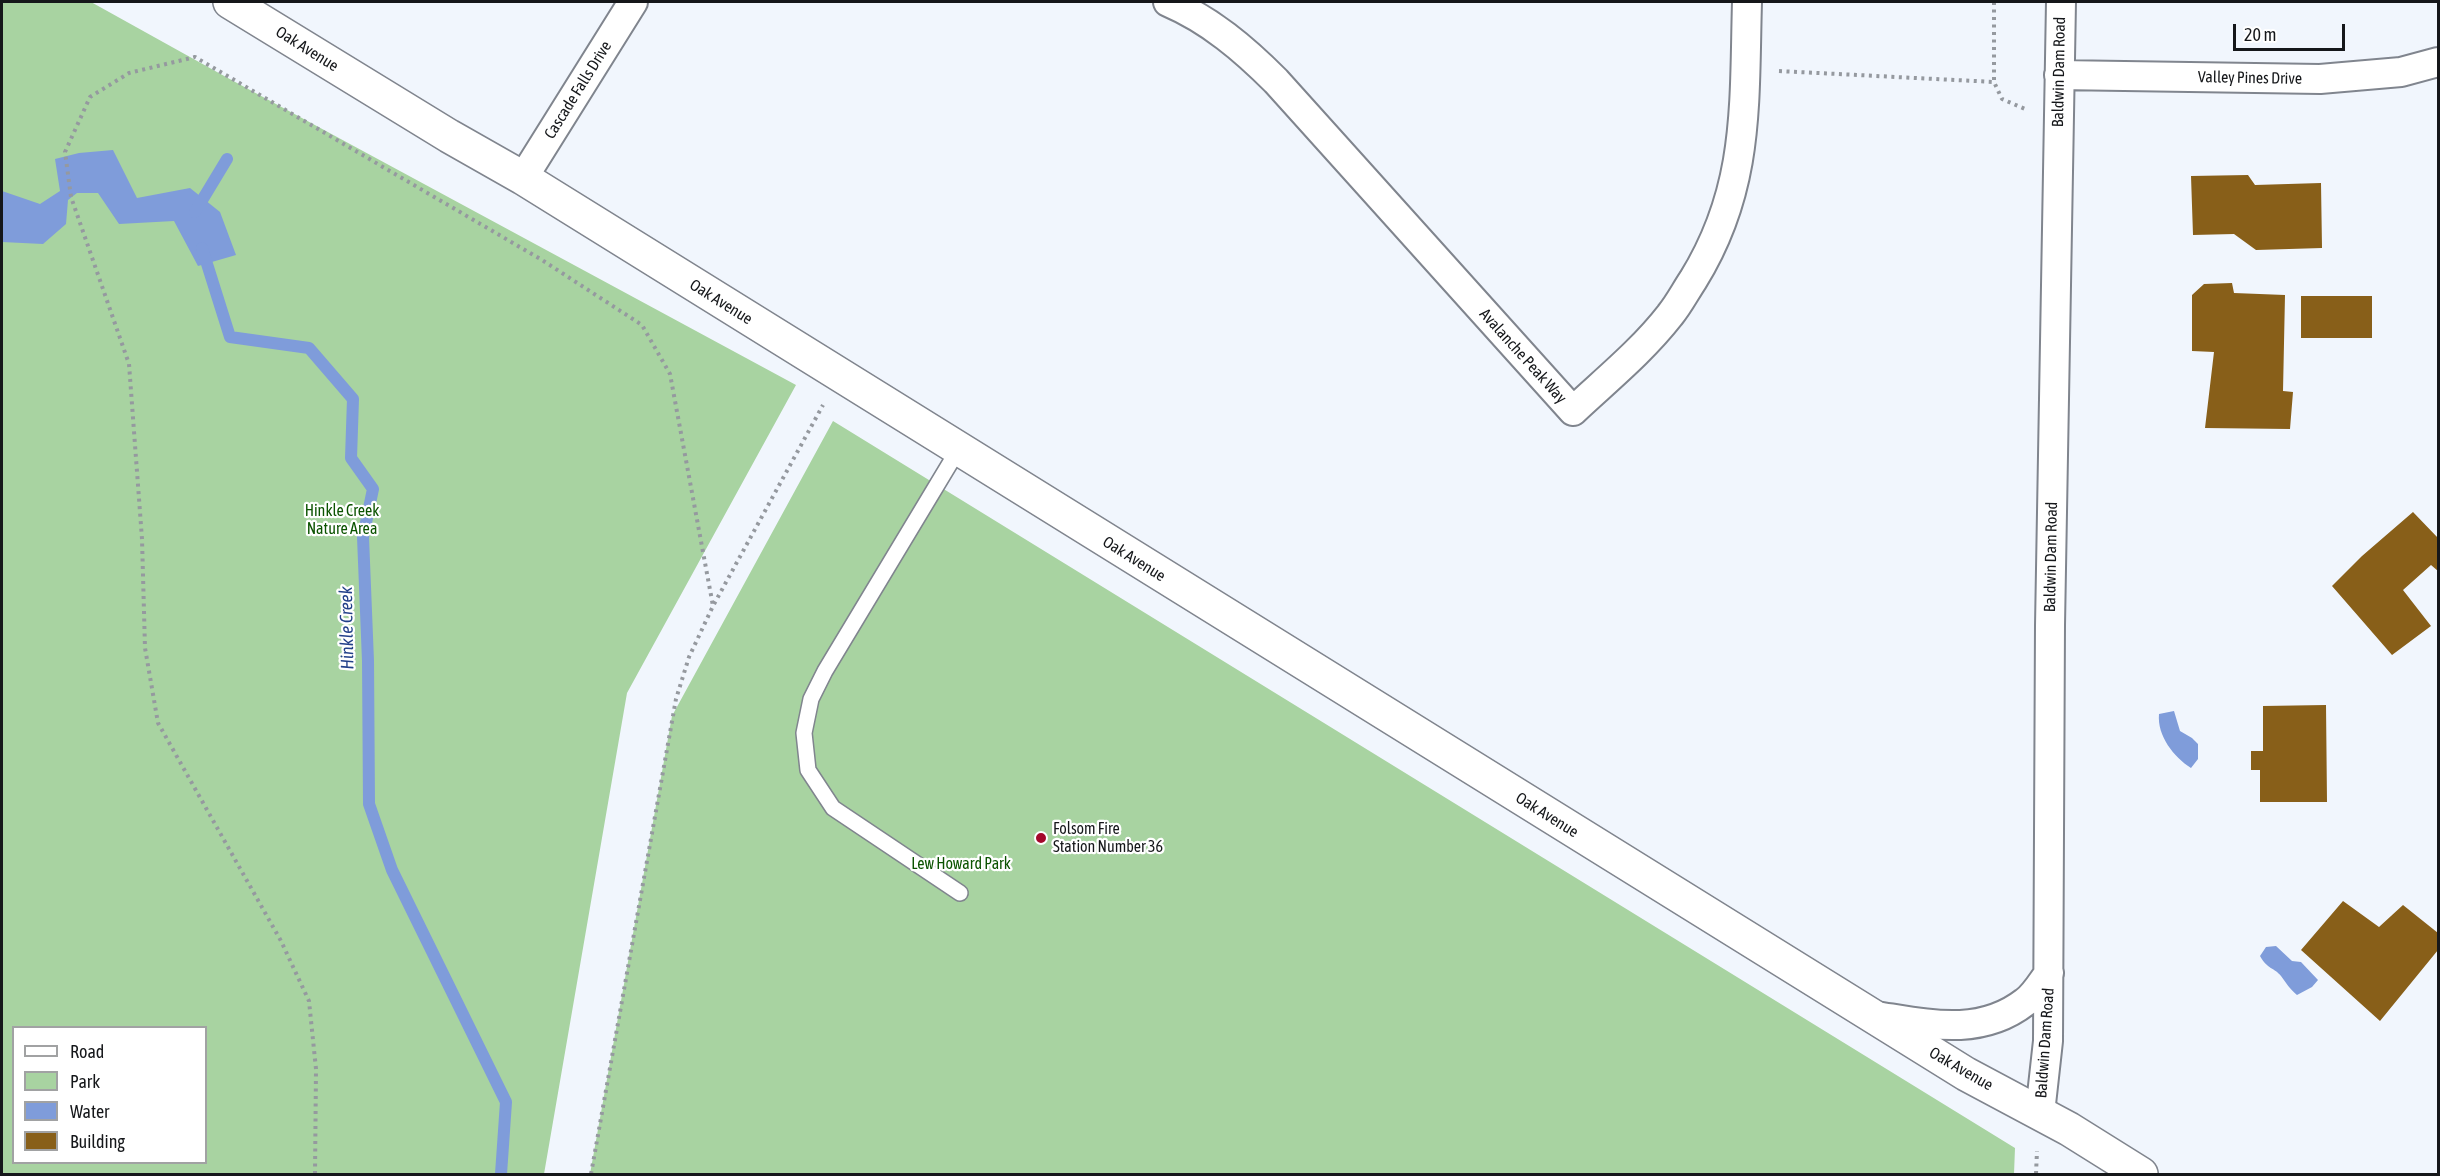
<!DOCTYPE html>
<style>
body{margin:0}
#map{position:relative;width:2440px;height:1176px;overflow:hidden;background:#f1f6fd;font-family:"Asap Condensed",sans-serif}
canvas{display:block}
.frame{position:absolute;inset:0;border:3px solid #15171a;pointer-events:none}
.legend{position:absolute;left:12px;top:1026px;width:195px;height:138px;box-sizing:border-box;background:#fff;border:2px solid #a1a2a3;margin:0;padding:8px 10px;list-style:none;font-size:18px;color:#15171a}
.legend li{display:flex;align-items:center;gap:12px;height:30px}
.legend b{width:30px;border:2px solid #a1a2a3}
.scale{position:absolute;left:2233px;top:24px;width:112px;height:27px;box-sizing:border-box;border:3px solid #15171a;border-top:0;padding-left:8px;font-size:18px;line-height:21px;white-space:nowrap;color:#15171a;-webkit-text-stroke:4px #fff;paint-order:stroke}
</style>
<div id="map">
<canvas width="2440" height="1176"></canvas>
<div class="frame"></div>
<ul class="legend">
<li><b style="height:8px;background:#fff"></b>Road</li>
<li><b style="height:16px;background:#a8d3a1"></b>Park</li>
<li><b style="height:16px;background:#7f9cda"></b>Water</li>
<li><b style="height:16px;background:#885f19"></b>Building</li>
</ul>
<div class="scale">20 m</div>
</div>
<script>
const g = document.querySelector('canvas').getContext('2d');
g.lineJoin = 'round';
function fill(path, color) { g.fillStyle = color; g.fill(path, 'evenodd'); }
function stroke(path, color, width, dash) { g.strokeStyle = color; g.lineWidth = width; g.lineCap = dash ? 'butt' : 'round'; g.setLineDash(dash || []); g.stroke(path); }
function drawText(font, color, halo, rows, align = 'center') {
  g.font = font + ' "Asap Condensed",sans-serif'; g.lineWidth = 4.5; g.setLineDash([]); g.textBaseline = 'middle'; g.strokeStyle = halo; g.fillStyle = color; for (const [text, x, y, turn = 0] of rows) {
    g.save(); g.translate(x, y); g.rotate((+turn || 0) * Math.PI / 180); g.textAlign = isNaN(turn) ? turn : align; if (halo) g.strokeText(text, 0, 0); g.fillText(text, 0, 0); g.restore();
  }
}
fill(new Path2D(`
 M2,2H91L226,77L796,385L627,693L544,1174H2ZM14,1028H206V1162H14Z
 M833,421L2015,1148L2014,1174H590L672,716Z`), '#a8d3a1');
fill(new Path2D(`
 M113,150L137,198L190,188L220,212L236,255L198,266L174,221L119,224L98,193H77L68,200L66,224L43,244L2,242V191L40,204L60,191L55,159L79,153Z
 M2174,711L2180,731L2192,738L2198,744V759L2191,768C2174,757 2157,736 2159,714Z
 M2276,946L2292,961L2301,962L2318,980L2312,987L2297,995C2290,989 2286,983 2281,976C2275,968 2267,969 2260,956L2266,947Z`), '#7f9cda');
stroke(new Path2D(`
 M195,212L227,159
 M202,248L230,337L309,348L353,399L351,458L373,489L363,537L368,661L369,804L392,870L506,1102L501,1174`), '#7f9cda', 12);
fill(new Path2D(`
 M2248,175L2255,185L2321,183L2322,248L2256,250L2234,234L2193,235L2191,176Z
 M2232,283L2234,293L2285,295L2283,391L2293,392L2290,429L2205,428L2214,352L2192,351V295L2204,284Z
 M2301,296H2372V338H2301Z
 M2413,512L2438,538V571L2431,565L2403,590L2431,626L2392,655L2332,586L2362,556Z
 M2326,705L2327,802H2260V770H2251V751H2263V706Z
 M2343,901L2379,927L2403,905L2438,933V950L2380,1021L2301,950Z`), '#885f19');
const service = new Path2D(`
 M958,450L825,671L811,699L804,733L808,770L833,808L960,893`);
const minor = new Path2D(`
 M1168,2C1210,20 1244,49 1276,81L1573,411C1606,380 1642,351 1670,315C1679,304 1685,292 1693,280C1750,188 1744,105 1747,2
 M2059,75L2320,79L2401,72L2438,62
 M523,178L633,2
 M1876,1016C1928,1024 1980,1037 2025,1002C2035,995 2042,982 2049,973
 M2040,1113L2048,1041L2050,625L2061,2`);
const secondary = new Path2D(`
 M230,2L449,136L523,178L1966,1074L2069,1129L2141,1174`);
stroke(service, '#80858e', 18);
stroke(minor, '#80858e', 32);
stroke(secondary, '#80858e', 36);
stroke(new Path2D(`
 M1994,2V82L2002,99L2025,109
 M1779,71L1994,82
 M315,1174L316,1069L309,1001L281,941L158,723L145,648L142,539L129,364L71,197L65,152L90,97L129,73L195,57L542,260L642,325L670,374L713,606
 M591,1174L676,699L689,657L713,606L823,405
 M2036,1174L2037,1151`), '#95999f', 4, [3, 4.5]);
stroke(service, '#fff', 15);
stroke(minor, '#fff', 28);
stroke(secondary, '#fff', 33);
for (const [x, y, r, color] of [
 [1041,838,6,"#a4082b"]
]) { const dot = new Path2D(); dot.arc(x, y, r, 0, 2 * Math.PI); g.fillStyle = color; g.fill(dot); stroke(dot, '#fff', 2); }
drawText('16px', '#15171a', '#fff', [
 ["Oak Avenue",307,49,32],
 ["Baldwin Dam Road",2059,72,-89],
 ["Valley Pines Drive",2250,78,1],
 ["Cascade Falls Drive",578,90,-58],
 ["Oak Avenue",721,302,32],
 ["Avalanche Peak Way",1523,356,48],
 ["Baldwin Dam Road",2051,557,-89],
 ["Oak Avenue",1134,559,32],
 ["Oak Avenue",1547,815,32],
 ["Baldwin Dam Road",2045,1043,-86],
 ["Oak Avenue",1961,1069,30]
]);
drawText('16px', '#0b5300', '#fff', [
 ["Hinkle Creek",342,511],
 ["Nature Area",342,529],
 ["Lew Howard Park",961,864]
]);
drawText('16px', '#15171a', '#fff', [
 ["Folsom Fire",1053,829],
 ["Station Number 36",1053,847]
], 'left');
drawText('italic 18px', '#224089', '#fff', [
 ["Hinkle Creek",347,628,-91]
]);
</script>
